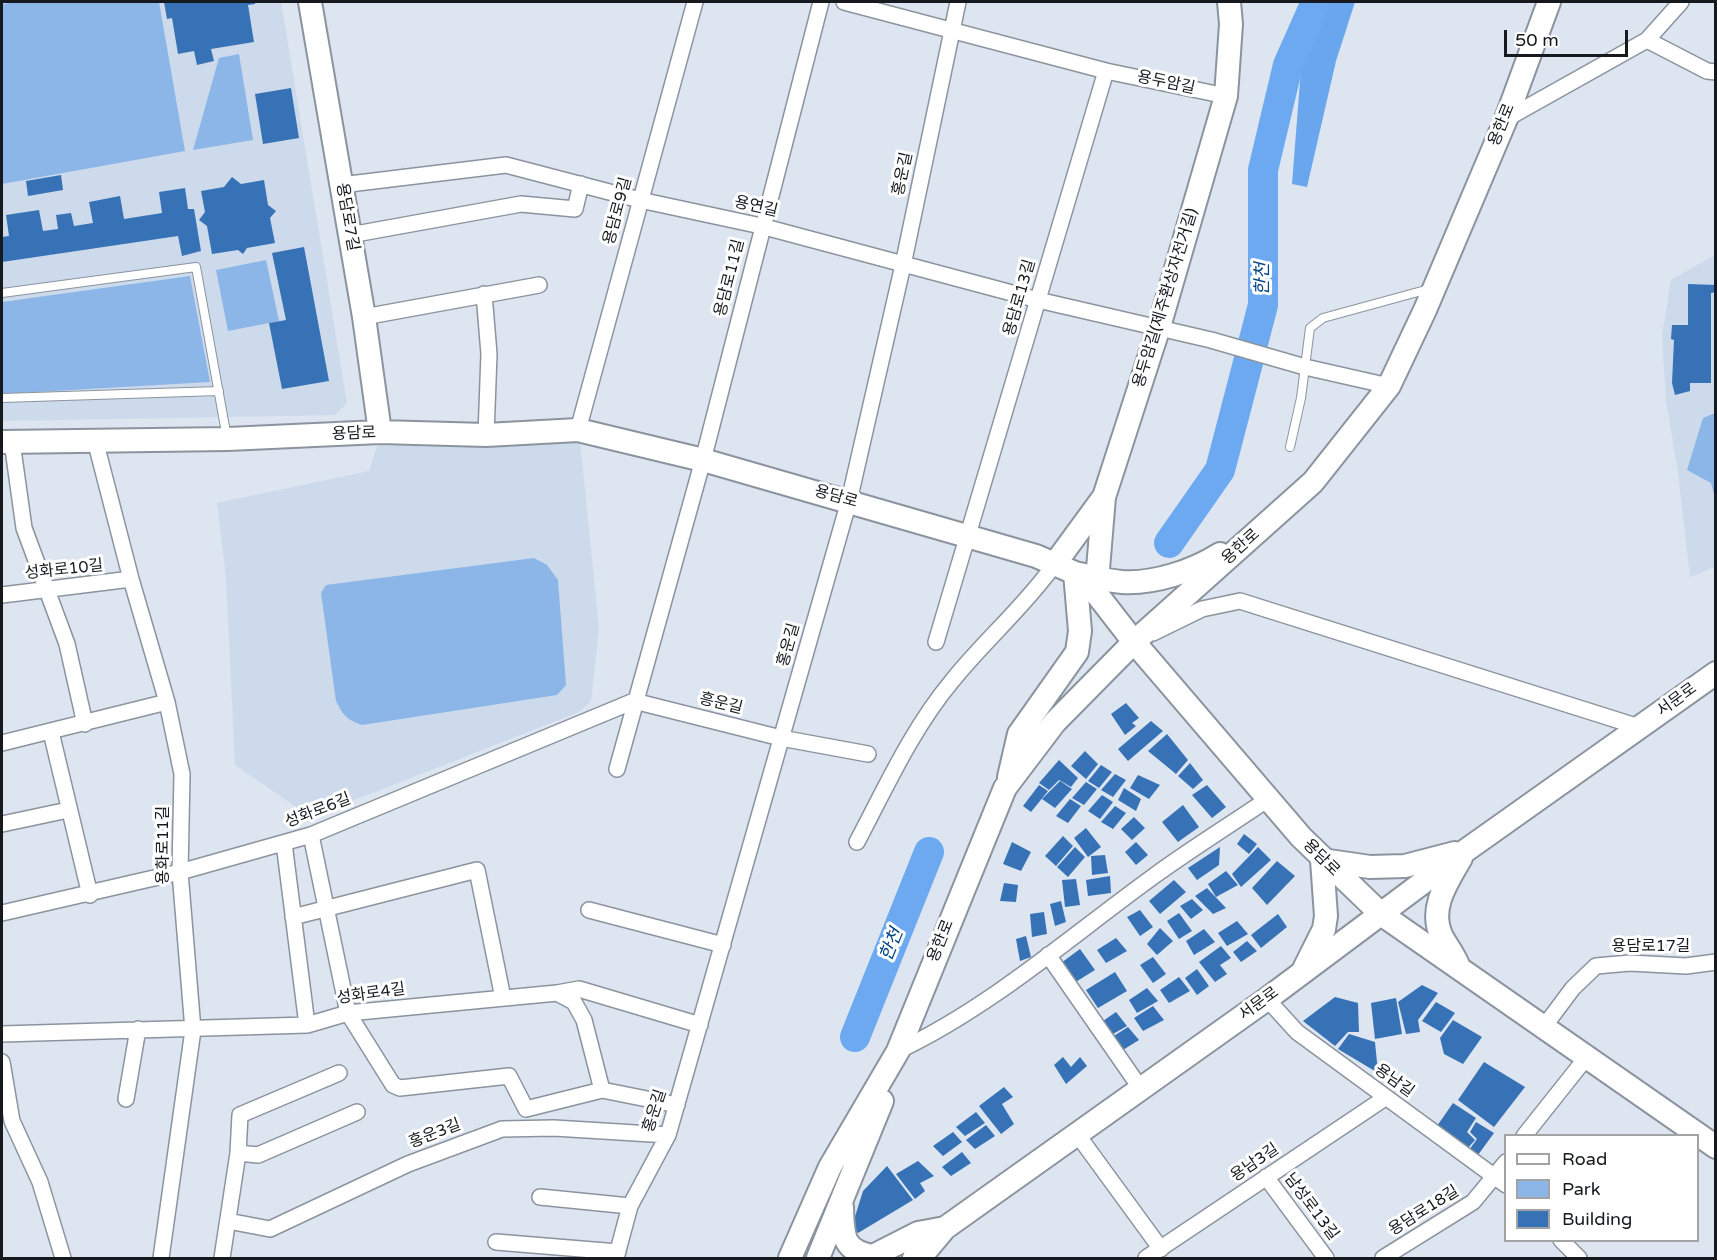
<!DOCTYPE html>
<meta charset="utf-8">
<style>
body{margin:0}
#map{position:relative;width:1717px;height:1260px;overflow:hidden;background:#dce5f0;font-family:"Varela Round",sans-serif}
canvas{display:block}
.frame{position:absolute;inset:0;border:3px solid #16191d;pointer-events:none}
.legend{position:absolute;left:1504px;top:1134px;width:195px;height:108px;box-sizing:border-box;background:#fff;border:2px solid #a2a3a5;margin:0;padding:8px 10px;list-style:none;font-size:18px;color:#16191d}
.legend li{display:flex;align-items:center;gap:12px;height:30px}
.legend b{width:30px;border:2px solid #a2a3a5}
.scale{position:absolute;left:1504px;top:30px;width:124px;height:27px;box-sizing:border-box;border:3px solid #16191d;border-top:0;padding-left:8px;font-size:18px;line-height:21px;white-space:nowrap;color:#16191d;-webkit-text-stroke:4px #fff;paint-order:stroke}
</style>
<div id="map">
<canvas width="1717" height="1260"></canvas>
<div class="frame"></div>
<ul class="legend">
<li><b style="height:8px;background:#fff"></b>Road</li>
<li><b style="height:16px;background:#8cb6e8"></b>Park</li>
<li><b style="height:16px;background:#3672b5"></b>Building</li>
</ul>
<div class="scale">50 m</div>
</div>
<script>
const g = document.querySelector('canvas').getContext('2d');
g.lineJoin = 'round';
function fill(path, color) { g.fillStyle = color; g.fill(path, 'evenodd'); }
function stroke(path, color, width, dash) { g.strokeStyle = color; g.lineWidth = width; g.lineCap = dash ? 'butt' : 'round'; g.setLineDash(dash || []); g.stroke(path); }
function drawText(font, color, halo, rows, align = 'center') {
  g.font = font + ' "Varela Round","Noto Sans KR",sans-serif'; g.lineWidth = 6; g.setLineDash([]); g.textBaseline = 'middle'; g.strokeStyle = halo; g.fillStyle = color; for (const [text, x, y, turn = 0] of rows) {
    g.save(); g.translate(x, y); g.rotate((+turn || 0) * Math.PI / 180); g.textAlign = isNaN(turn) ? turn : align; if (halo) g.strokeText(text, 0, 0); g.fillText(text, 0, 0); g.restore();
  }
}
fill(new Path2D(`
 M2,2H281L347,403L335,415L2,421Z
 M1715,255V567L1690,577L1678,472L1666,400L1662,336L1671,280Z
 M580,441L599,628L591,701L579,712L311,817L235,765L226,577L217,503L369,471L377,446Z`), '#ccdaeb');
fill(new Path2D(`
 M15,2H159L185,151L2,184V4Z
 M239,54L253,140L193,150L219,58Z
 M266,260L279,321L228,331L216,270Z
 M190,276L210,382L2,394V302Z
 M1715,413V498L1711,483L1687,470L1703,418Z
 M534,558L547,565L558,580L566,685L557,695L362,725C347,720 343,715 336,701L321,593L326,585Z`), '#8cb6e8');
fill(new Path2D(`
 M1330,2H1355L1336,61L1307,187L1292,184L1302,56Z`), '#69a6ed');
stroke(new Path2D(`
 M1169,543L1220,470L1263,305V170L1288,65L1316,2
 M855,1037L929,852`), '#6da9f1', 30);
fill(new Path2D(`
 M164,2H255V4L248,5L254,42L211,49L214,61L197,65L194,51L178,54L172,18L167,19Z
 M291,88L299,138L263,144L255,94Z
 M61,175L63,190L28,196L26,181Z
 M232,177L241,184L264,180L268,205L276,211L270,218L275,243L247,248L243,254L238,250L212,254L207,226L199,220L205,212L201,191L224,187Z
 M185,188L188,209H194L201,251L182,256L178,236L2,262V237L9,236L6,215L39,210L43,231L58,229L56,215L71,213L74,226L93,223L89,202L120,196L124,219L162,213L159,192Z
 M304,247L329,381L282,389L269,323L286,320L272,253Z
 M1688,284L1716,285V292L1711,293V383H1690V391L1675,395L1672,383L1674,340L1671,339L1672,325H1688Z
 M1126,703L1139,718L1132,723L1136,726L1125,735L1111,714Z
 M1151,721L1163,731L1128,761L1118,749Z
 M1167,734L1188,760L1176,774L1148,751Z
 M1085,751L1098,764L1086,779L1071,766Z
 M1059,760L1078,778L1071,787L1059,780L1049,790L1039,783Z
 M1190,763L1203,780L1193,789L1178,776Z
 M1101,765L1112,772L1099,788L1088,781Z
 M1115,774L1126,780L1113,797L1101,790Z
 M1138,775L1160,785L1149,799L1130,788Z
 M1060,781L1072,789L1055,808L1042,799Z
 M1086,782L1097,789L1084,805L1072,798Z
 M1039,785L1048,791L1031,812L1023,806Z
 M1207,785L1226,807L1212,818L1192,795Z
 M1124,788L1141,799L1136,811L1118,800Z
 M1102,795L1113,802L1100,819L1088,811Z
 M1070,799L1081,806L1068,823L1056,816Z
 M1183,805L1199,827L1178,842L1162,822Z
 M1115,806L1126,813L1113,829L1101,822Z
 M1134,817L1145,828L1132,840L1121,829Z
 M1086,828L1101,847L1088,857L1074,838Z
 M1244,834L1257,844L1249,854L1237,844Z
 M1063,836L1073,846L1056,866L1045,856Z
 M1012,842L1031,852L1021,871L1003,864Z
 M1136,842L1148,855L1136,865L1125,852Z
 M1075,847L1085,857L1068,877L1057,867Z
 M1220,847L1219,865L1197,880L1188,868Z
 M1258,847L1271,860L1241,887L1232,874Z
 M1105,855L1108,873L1092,875L1091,856Z
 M1277,861L1295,876L1267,905L1252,888Z
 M1226,871L1238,885L1216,897L1208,884Z
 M1110,876L1111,893L1088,896L1086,880Z
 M1076,879L1080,905L1065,907L1062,880Z
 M1174,880L1186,892L1160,914L1149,901Z
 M1004,883L1018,885L1016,902L1000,901Z
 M1207,888L1226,908L1213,914L1195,896Z
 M1192,899L1203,910L1191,919L1180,906Z
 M1061,901L1066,922L1055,926L1050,904Z
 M1140,910L1153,927L1140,936L1127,917Z
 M1044,912L1047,934L1032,937L1030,914Z
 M1179,913L1192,931L1179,939L1167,921Z
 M1278,914L1287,927L1261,948L1251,935Z
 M1237,921L1248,934L1227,946L1218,933Z
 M1160,928L1173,941L1157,955L1147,944Z
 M1204,929L1215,942L1194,955L1186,941Z
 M1026,936L1031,957L1020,961L1016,939Z
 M1116,938L1127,951L1106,963L1097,950Z
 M1247,941L1257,951L1241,962L1233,952Z
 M1221,946L1231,958L1220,965L1227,974L1215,982L1199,962Z
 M1080,949L1095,970L1074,983L1061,963Z
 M1153,957L1166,974L1153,983L1140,965Z
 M1197,969L1209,986L1197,995L1185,978Z
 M1115,972L1127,991L1098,1008L1086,990Z
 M1179,977L1190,991L1169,1003L1160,990Z
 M1422,985L1438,993L1418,1020L1420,1032L1406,1034L1398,1002Z
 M1147,988L1158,1001L1137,1013L1129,1000Z
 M1335,997L1358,1003L1359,1032H1348L1335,1046L1303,1021Z
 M1396,998L1402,1034L1375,1039L1371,1003Z
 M1436,1002L1455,1013L1441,1032L1422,1021Z
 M1153,1006L1164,1020L1143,1031L1134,1018Z
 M1116,1012L1127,1026L1106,1038L1097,1025Z
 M1453,1020L1482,1037L1463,1064L1444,1054L1440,1038Z
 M1128,1027L1139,1040L1118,1053L1109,1039Z
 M1349,1034L1375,1042L1378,1073L1338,1049Z
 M1063,1057L1071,1067L1080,1057L1087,1066L1066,1084L1054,1065Z
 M1484,1062L1525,1087L1494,1127L1458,1100Z
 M1004,1087L1013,1097L1002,1104L1014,1124L1001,1134L979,1106Z
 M1453,1103L1476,1118L1467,1132L1475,1140L1468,1148L1437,1126Z
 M976,1112L985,1123L965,1136L956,1127Z
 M1476,1122L1494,1133L1478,1155L1469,1150L1477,1139L1470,1132Z
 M986,1125L995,1136L975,1149L966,1140Z
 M953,1132L962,1142L943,1156L933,1146Z
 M962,1152L971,1163L951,1176L942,1167Z
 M918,1161L934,1176L920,1183L925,1191L915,1199L896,1174Z
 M887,1166L913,1200L858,1233L852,1226L863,1191Z`), '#3672b5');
const lane = new Path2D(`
 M2,293L196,267L227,438
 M2,398L219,391
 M1290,447L1301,398L1310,328L1323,318L1429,289`);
const street = new Path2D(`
 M844,2L1106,71L1226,96
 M1647,40L1681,2
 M1506,119L1647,40L1707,71L1716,72
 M341,185L506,165L640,200L761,226L1038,300L1211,340L1305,367L1389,386
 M350,235L521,204L575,209L581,184
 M484,294L489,354L486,435
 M364,317L539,285
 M578,430L695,2
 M95,440L131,579L167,702L182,774L180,872L193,1030L161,1258
 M12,442L24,528L67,644L85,724
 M2,595L131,579
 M1153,633L1202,609L1240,601L1639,727
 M936,642L1106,71
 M634,701L781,738L868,754
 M51,732L90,895
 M2,743L167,702
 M617,769L703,460L821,2
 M2,824L68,810
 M311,835L348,1013L393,1085L400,1088L509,1076L526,1109L602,1090
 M857,842C886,787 912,729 952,681C984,641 1024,607 1054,565
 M284,843L307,1025
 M589,910L723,945
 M2,913L180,872L311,835L634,701
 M293,917L477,870L503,998
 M1048,955L1141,1089
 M557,993L579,989L700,1025
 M1267,999L1297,1032L1506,1185
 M1543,1028L1573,988L1596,966L1630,963L1686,966L1716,962
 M2,1034L307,1025L348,1013L557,993L574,1002L584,1020L602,1090L677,1105
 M898,1051C991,1007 1071,936 1154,876C1191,849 1230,825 1268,799
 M2,1062L12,1121L40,1182L63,1258
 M126,1099L138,1029
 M1077,1134L1161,1249
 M1524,1136L1586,1058
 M238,1153L258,1155L357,1112
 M1266,1177L1326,1258
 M540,1197L630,1206
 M228,1221L270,1229L408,1164L502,1129L554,1128L668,1135
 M1561,1240L1579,1258
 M496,1242L618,1252
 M222,1258L238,1153L240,1115L339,1073
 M616,1258L630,1206L668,1135L849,501L903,265L958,2
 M1146,1258L1385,1098
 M1383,1258L1473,1202L1506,1162`);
const secondary = new Path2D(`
 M310,2L364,317L380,432
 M2,442L228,439L380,432L486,435L578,430L703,460L1036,556L1075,573L1096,593L1134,642L1301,837L1381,914L1716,1147
 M1054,565L1103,498
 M1096,593L1104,497L1159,327L1226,96L1231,24L1229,2
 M1009,777L1019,734L1077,652L1080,631L1075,573C1091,576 1106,581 1122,582C1154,584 1193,571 1220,554
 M1458,965C1454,955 1447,946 1442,937C1428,909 1447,882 1461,858
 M1304,969L1324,929L1326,916L1322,860L1370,867L1405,866L1455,853
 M842,1207C843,1235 842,1251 873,1256
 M790,1258L830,1167L898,1051L1005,788L1055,722L1134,642L1313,482L1389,386L1425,310L1506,119L1549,2
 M818,1258L882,1101
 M869,1258L918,1233L945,1228L1267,999L1465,851L1716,673
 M914,1258L924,1253L945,1228`);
stroke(lane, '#8b949e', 10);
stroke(street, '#8b949e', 18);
stroke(secondary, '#8b949e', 26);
stroke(lane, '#fff', 8);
stroke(street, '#fff', 15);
stroke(secondary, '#fff', 22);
drawText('16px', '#16191d', '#fff', [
 ["용두암길",1166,83,12],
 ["용한로",1502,125,-68],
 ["홍운길",903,174,-78],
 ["용연길",756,207,13],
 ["용담로9길",618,211,-75],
 ["용담로7길",347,217,80],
 ["용담로11길",730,278,-76],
 ["용담로13길",1020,298,-74],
 ["용두암길(제주환상자전거길)",1166,298,-73],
 ["용담로",354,434,-2],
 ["용담로",836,497,16],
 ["용한로",1241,547,-42],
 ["성화로10길",64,570,-6],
 ["홍운길",789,645,-74],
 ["서문로",1677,700,-36],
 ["흥운길",721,704,14],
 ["성화로6길",318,811,-21],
 ["용화로11길",164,845,-90],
 ["용담로",1321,858,45],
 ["용한로",941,941,-68],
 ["용담로17길",1651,947],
 ["성화로4길",371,994,-8],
 ["서문로",1259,1004,-36],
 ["용남길",1394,1081,36],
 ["홍운길",655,1111,-72],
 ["홍운3길",435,1134,-21],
 ["용남3길",1255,1163,-34],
 ["남성로13길",1311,1207,53],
 ["용담로18길",1424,1211,-32]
]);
drawText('italic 18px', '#004483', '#fff', [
 ["한천",1263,279,-90],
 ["한천",892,945,-68]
]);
</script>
